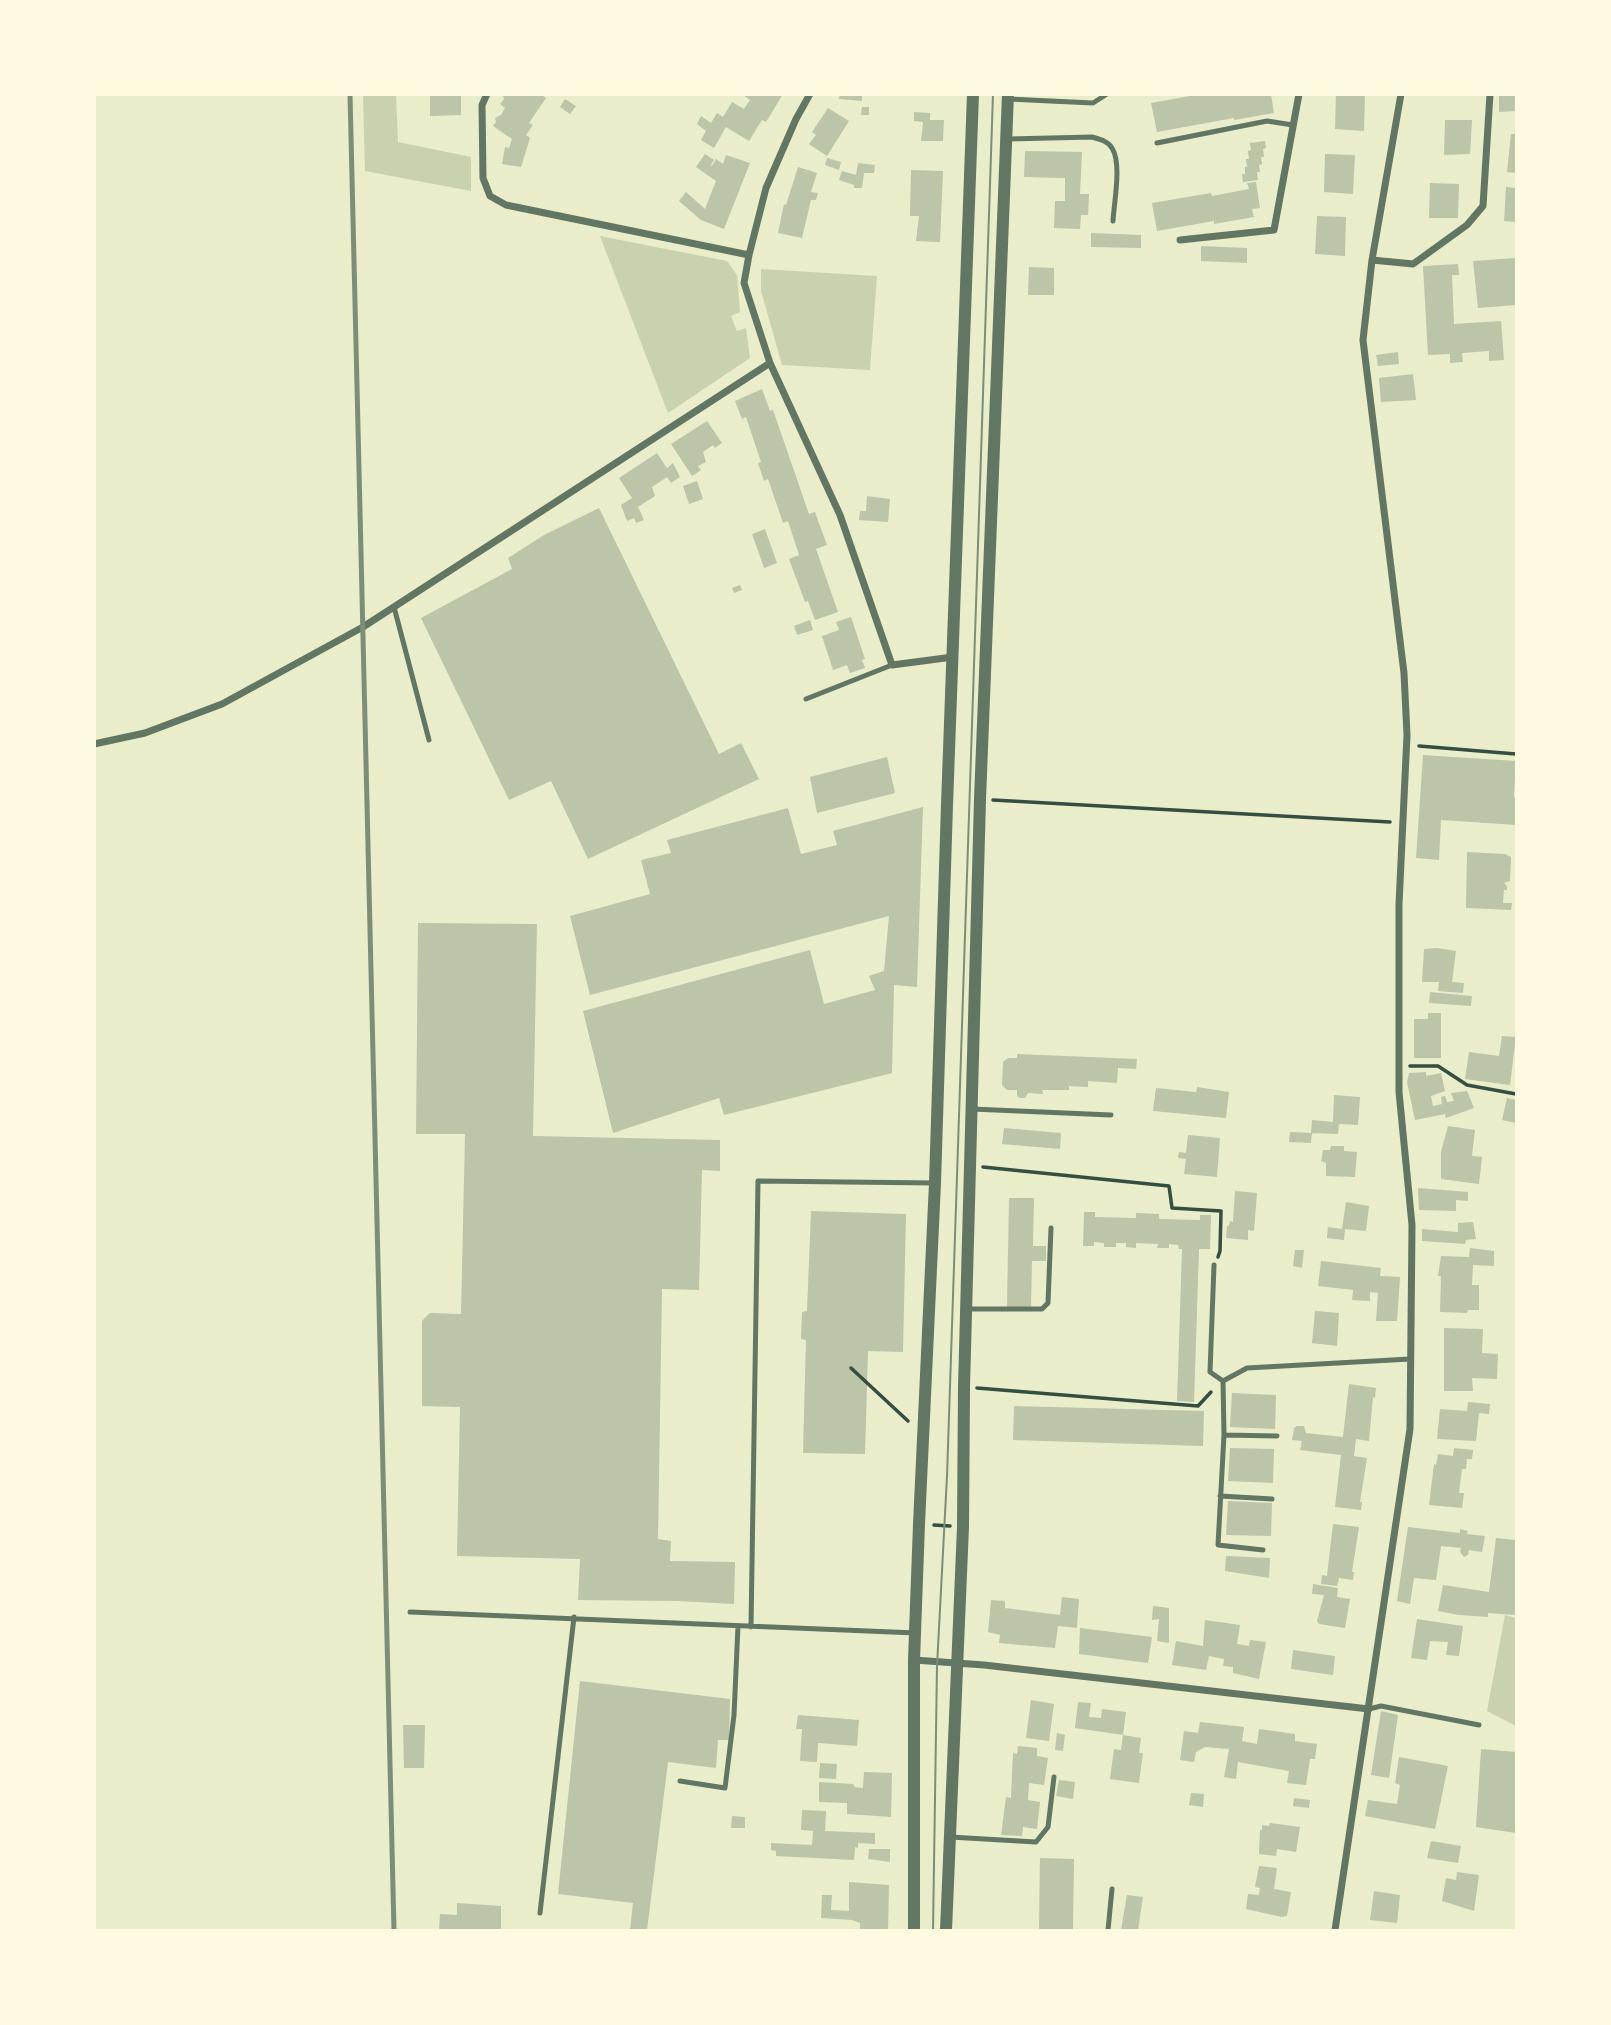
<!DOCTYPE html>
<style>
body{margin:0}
#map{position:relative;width:1611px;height:2025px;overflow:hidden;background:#e9edc9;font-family:Quicksand,sans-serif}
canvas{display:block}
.frame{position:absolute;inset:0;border:96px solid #fefae0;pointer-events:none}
</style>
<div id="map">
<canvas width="1611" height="2025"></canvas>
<div class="frame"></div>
</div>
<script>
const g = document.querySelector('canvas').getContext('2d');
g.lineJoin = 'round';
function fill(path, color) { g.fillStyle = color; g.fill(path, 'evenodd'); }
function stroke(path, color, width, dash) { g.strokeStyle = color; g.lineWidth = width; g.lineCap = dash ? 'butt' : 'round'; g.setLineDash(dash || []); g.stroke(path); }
fill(new Path2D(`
 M363,95H396L398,142L471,157V191L365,171Z
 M600,236L727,261L737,275L740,312L731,316L737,331L746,328L750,358L668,413Z
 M761,269L877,276L870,370L782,365L761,291Z
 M1505,1615L1516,1618V1726L1487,1711Z`), '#cad2ad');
fill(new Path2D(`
 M430,94H461V115L430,116Z
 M506,94H541L546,98L529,123L533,125L526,135L530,138L521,167L502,164L505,147L509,148L512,139L493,126L496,122L495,118L501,115L505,108L500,104L504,99L503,96Z
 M742,94H783L766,122L762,120L749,141L726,127L714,148L701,140L706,131L697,124L701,116L711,123L717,113L723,117L732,102L744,109L750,100Z
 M840,94H862V101L839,99Z
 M1201,94H1271L1274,113L1234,120V118L1157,132L1151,103Z
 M1336,94H1365L1364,131L1335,129Z
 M1499,94H1516V111L1499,112Z
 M565,99L576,106L570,114L560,107Z
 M862,107H869V115H861Z
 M828,108L849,121L827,156L809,144L816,135L812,132Z
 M914,112L930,113V120H944L943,141H921L923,122L914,121Z
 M1445,120H1472L1470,154L1444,155Z
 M1511,134H1516V173L1507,172Z
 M1265,141L1266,148L1263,149L1264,157H1261L1262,164L1259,165L1260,172H1257L1258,180L1243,182L1242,174H1245V167H1247L1246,159H1249L1248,151L1251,150L1250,143Z
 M1025,151L1082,152L1080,194H1089L1088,215H1081L1080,229L1054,228L1055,201H1065V178L1024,177Z
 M705,154L714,160L711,165L712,166L716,159L723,164L726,155L750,163L724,229L701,220L679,201L686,192L705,209L716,181L696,167Z
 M1325,154L1355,155L1353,194L1324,192Z
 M827,158L841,162L839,170L825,165Z
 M858,163L875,165L874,173H864L862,188H854V185L839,180L842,171L856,175Z
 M798,167L817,173L811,192L818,193L816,200H811L802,238L778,233L784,204L786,205Z
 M911,170L943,171L940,242L916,241L919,216H910Z
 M1256,182L1260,208L1252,209L1254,217L1214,224V221L1157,231L1152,203L1211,193L1212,196L1249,189L1247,183Z
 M1430,183L1459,184L1458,218H1429Z
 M1506,187L1516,188V222L1504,221Z
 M1317,216L1346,217L1345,256L1315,254Z
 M1091,233L1141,235V248L1091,247Z
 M1201,246L1247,248V263L1201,261Z
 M1516,258V305L1478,308L1473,261Z
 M1458,264L1459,275H1452L1454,324L1501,321L1504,360L1489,361V351L1462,353L1463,362L1450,363V354L1428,355L1423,266Z
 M1029,267L1054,268V295H1028Z
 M1398,352L1399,364L1378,366L1376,355Z
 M1413,374L1416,400L1381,402L1379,378Z
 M762,389L770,411L773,410L809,514L815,512L827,545L816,549L838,612L815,620L808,601L805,602L789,559L799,555L788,521L783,523L768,479L764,481L758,463L761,462L746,417L742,419L735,401Z
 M707,421L722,443L715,448L713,445L703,452L706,462L698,466L701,470L692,476L671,444Z
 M657,453L667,468L673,463L680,477L671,483L667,477L652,487L655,496L638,507L644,520L636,523L634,518L627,521L621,505L632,498L619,478Z
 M697,481L703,499L689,504L683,486Z
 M867,496L890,499L888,522L859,520L860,511H866Z
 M599,508L719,754L741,743L759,779L588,859L551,781L509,800L421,618L512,569L508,558L544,535Z
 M765,529L777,563L764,568L752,534Z
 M740,585L742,590L734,593L732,588Z
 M851,617L865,659L862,660L865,668L850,673L847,665L833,670L822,636L839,630L836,622Z
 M810,620L813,630L797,635L794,626Z
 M1423,755L1516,761L1514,797L1516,798V825L1441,820L1439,860L1416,858Z
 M887,757L895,793L817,813L810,777Z
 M923,807L917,987L894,985L892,1073L724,1115L719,1098L613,1133L583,1011L810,950L824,1004L875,990L869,976L884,971L889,916L590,995L570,916L650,894L641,860L671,853L667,840L788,808L801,854L837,845L833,831Z
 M1467,852L1505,854L1511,857L1510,881L1504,883L1507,886V890H1504L1503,903H1512L1511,910L1466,908Z
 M418,923L537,924L533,1136L720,1140V1171L702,1170L699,1290L662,1289L658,1539L671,1541L670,1561L735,1562L734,1604L679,1601L578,1600L580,1559L457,1556L460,1407L422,1406V1321L430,1313L461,1314L465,1134H416Z
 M1437,948L1456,951L1452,982L1464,983L1463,993L1438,991L1439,982H1422L1424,949Z
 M1430,992L1472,996L1471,1006L1429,1003Z
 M1428,1013H1441V1058H1414V1019H1428Z
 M1502,1036L1516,1037L1510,1085L1465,1079L1469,1052L1499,1056Z
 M1017,1054L1137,1059L1136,1069L1118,1068L1117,1083L1088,1081V1087L1069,1086V1090H1042L1043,1094L1028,1093L1025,1098H1020L1017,1096V1090H1007L1002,1085L1003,1062L1008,1058H1017Z
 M1426,1072V1076L1441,1073L1445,1091L1431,1096L1433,1106L1442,1104L1441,1097L1445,1096L1447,1102L1454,1101L1451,1093L1467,1091L1474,1108L1446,1118L1445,1114L1415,1120L1407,1082L1409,1073Z
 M1197,1087L1229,1092L1226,1118L1153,1111L1156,1088L1196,1092Z
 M1334,1095L1360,1097L1358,1125L1339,1124L1338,1134L1311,1133L1312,1120L1333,1122Z
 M1507,1098L1516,1100V1123L1502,1120Z
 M1448,1126L1475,1130L1472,1156L1482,1157L1479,1184L1441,1179V1152Z
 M1004,1128L1061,1133L1060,1149L1002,1144Z
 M1290,1132L1312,1133L1311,1143L1289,1142Z
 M1188,1135L1220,1138L1217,1177L1184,1174L1186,1159L1178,1158L1179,1152L1186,1153Z
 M1331,1146H1344V1151L1357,1152L1355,1177L1326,1176V1163L1321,1161L1323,1150H1330Z
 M1418,1188L1468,1192V1201L1456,1200V1211L1419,1210Z
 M1235,1191L1257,1193L1254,1231L1248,1230V1240L1226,1238L1227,1226H1229L1230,1221L1233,1222Z
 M1009,1198H1034L1033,1246H1046V1261H1032L1031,1308L1007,1307Z
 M1346,1202L1369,1206L1366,1231L1345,1229L1344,1240L1327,1238L1328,1227L1342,1229Z
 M811,1211L906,1214L903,1352L868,1351L865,1454L803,1453L806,1340L801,1339L802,1312L807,1311Z
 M1084,1212H1095V1217L1136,1218V1213L1159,1214V1219L1200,1220V1215H1211L1210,1249H1199L1194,1402L1177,1401L1182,1249H1179L1178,1245L1169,1244V1248H1157L1158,1244L1136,1243V1248L1126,1247V1243H1116V1247H1104V1243L1094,1242V1246H1083Z
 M1473,1222L1476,1239L1466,1240L1465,1244L1422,1241V1229L1458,1232V1223Z
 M1470,1248L1494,1251V1266L1473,1265L1472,1285H1479V1310H1468L1467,1313L1440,1312L1441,1276H1438L1441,1256L1469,1257Z
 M1295,1250H1304L1302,1268L1293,1266Z
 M1321,1261L1381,1268L1380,1276L1400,1277L1397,1321H1376L1378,1293L1370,1292V1301L1352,1300L1353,1290L1318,1286Z
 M1315,1311L1339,1313L1337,1346L1312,1343Z
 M1444,1328L1483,1329L1482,1353L1498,1354L1497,1379L1472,1378L1473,1391H1444Z
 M1349,1384L1376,1388L1375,1398L1373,1397L1369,1441L1356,1439L1354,1456L1367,1458L1360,1502H1362L1361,1510L1335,1507L1341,1455L1300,1450L1302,1441L1292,1440L1294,1428L1297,1426H1304L1306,1433L1343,1437Z
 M1232,1393L1276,1395L1275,1429L1230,1427Z
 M1468,1402L1490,1404L1489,1414L1479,1413L1476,1441L1437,1439L1440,1409L1467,1411Z
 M1014,1406L1204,1411L1203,1446L1013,1440Z
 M1230,1448L1274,1449L1273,1483L1228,1481Z
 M1454,1448L1473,1450L1472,1459H1467L1466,1469H1462L1459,1493H1464L1462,1508L1429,1505L1434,1464L1436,1465L1438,1454L1453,1456Z
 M1228,1501L1272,1503L1271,1536L1226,1535Z
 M1333,1524L1359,1527L1352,1572H1354L1353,1580L1339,1578L1337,1586L1321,1584L1322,1575L1327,1576Z
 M1408,1527L1460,1533V1529L1468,1531L1467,1534L1485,1536L1482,1552L1469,1550L1468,1555L1464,1557L1460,1552L1461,1548L1441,1546L1436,1580L1414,1578L1410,1604L1397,1601Z
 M1496,1538L1516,1540V1615L1488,1613V1617L1459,1615L1438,1611L1443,1585L1489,1592Z
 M1226,1556L1270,1558L1269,1578L1225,1571Z
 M1313,1584L1338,1588L1337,1597L1350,1599L1345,1628L1319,1624L1317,1621L1324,1595L1312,1594Z
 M1062,1597L1079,1599L1077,1628L1058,1626L1055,1648L999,1643L1000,1635L988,1632L991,1600L1005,1601V1608L1060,1615Z
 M1153,1606L1169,1608V1643L1157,1641L1159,1619L1152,1620Z
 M1417,1619L1463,1626L1459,1656L1446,1655L1448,1642L1430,1641L1427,1660L1411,1658Z
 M1205,1620L1240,1625L1237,1644L1249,1646L1250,1640L1266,1642L1259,1679L1233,1673V1667L1223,1666L1224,1659L1209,1656L1206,1670L1172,1665L1176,1641L1203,1646Z
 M1080,1628L1152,1637L1148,1663L1079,1654Z
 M1293,1650L1335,1656L1333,1675L1291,1669Z
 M580,1681L730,1699L729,1740H718L716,1768L668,1762L647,1930H630L633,1903L558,1894Z
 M1031,1700L1054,1704L1049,1741L1026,1738Z
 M1078,1702L1091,1703L1089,1717L1101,1718L1102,1709L1126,1712L1123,1735L1075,1728Z
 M1381,1711L1398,1715L1389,1778L1371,1775Z
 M798,1715L859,1720L857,1746L818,1743L817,1762L800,1761L802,1729H796Z
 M1200,1722L1244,1727L1242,1741L1257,1744L1259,1729L1295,1734V1741L1317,1744L1315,1759H1310L1306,1785L1287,1783L1289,1771L1238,1762L1236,1779L1224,1777L1229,1749L1205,1747L1196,1752L1194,1762L1180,1760L1184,1731L1198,1733Z
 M403,1725H425L424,1768H404Z
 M1057,1733L1065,1735L1063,1751L1055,1750Z
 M1123,1735L1141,1738L1139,1753H1143L1139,1783L1110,1779L1114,1749L1121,1750Z
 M1018,1746L1037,1748V1756L1048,1758L1044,1785L1029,1783L1028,1800L1040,1802L1037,1829L1023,1827L1022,1836L1001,1835L1006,1797L1011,1798L1013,1753L1017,1754Z
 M1481,1749L1516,1752V1833L1476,1827Z
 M1399,1757L1448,1766L1435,1829L1365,1816L1368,1800L1397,1804L1400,1785L1395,1783Z
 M820,1763L837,1764L836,1779L819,1778Z
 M864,1772L892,1773L891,1817L847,1814V1803L819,1802V1782L853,1784L855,1787L863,1788Z
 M1059,1780L1075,1782L1073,1799L1056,1796Z
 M1191,1793L1204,1794L1203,1807L1189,1805Z
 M1294,1798L1310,1800L1309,1808L1293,1806Z
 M802,1810L826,1811L825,1831L875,1833V1844L858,1843V1848L855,1847L854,1860L776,1856V1851L771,1850V1843L812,1845L813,1831L801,1830Z
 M732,1816L745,1817V1828H731Z
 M1270,1823L1300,1827L1296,1852L1277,1849L1276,1856L1259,1854L1260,1830H1262V1825L1269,1826Z
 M1431,1841L1461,1846L1458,1863L1427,1858Z
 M869,1849H890V1862L868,1859Z
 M1040,1858L1074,1859L1073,1930H1039Z
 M1259,1866L1277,1868L1274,1889L1291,1892L1287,1916L1282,1917L1246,1909L1248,1894L1259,1895L1260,1888L1255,1887Z
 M1457,1872L1479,1875L1474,1911L1442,1901L1446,1878L1456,1880Z
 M849,1882L889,1885L888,1930H860V1923L852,1920L821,1918L822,1895H832L831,1910L849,1911Z
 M1374,1891L1400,1895L1397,1923L1370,1920Z
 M1127,1895L1143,1897L1138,1930H1121Z
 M457,1903L501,1906V1930H439L440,1914L457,1915Z`), '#bcc5a7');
stroke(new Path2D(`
 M1419,746L1516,754
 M993,800L1390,822
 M1410,1066H1438L1467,1085L1516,1094
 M983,1167L1169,1186L1172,1208L1221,1211L1220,1251L1218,1257
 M851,1368L908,1421
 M977,1388L1198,1406L1211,1392
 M934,1525L950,1526`), '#344e41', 3.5);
stroke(new Path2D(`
 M1008,99L1093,103L1107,94
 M1008,139L1092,137C1099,139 1108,141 1112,148C1122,164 1114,202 1113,221
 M1157,143L1267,121L1293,125
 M394,607L429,740
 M806,699L892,665
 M972,1109L1111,1115
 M1214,1265L1210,1372L1223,1381L1247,1368L1410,1359
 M966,1309H1042L1048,1303L1051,1228
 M1223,1381L1224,1435L1218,1545L1263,1550
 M1224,1435L1277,1436
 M1220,1496L1272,1499
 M410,1612L916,1633
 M751,1627L758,1181L935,1183
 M1369,1709L1381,1706L1479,1725
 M680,1781L725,1788L734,1715L738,1626
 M950,1837L1036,1842L1048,1827L1054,1777
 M540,1913L574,1617
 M1108,1930L1112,1889`), '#617663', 5);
stroke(new Path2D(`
 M487,94L482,105L483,178L490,196L506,205L749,255
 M810,94L796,119L766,188L749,255L744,283L770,363L840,515L892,665L953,657
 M1180,240L1274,230L1299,94
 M1372,260L1413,264L1467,225L1483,206L1490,94
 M94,744L145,733L222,704L363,627L770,363
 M914,1660L984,1665L1369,1709
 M1335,1930L1410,1429L1412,1225L1399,1092V904L1407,735L1404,673L1363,340L1372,260L1401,94`), '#617663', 7);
stroke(new Path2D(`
 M914,1930V1660L919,1524L935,1183L947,805L973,94
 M946,1930L963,1527L964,1387L980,799L1008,94`), '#617663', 12);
stroke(new Path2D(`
 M933,1930L937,1666L947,1476L993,94`), '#7c8e77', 2);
stroke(new Path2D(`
 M350,94L394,1930`), '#7c8e77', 5);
</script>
